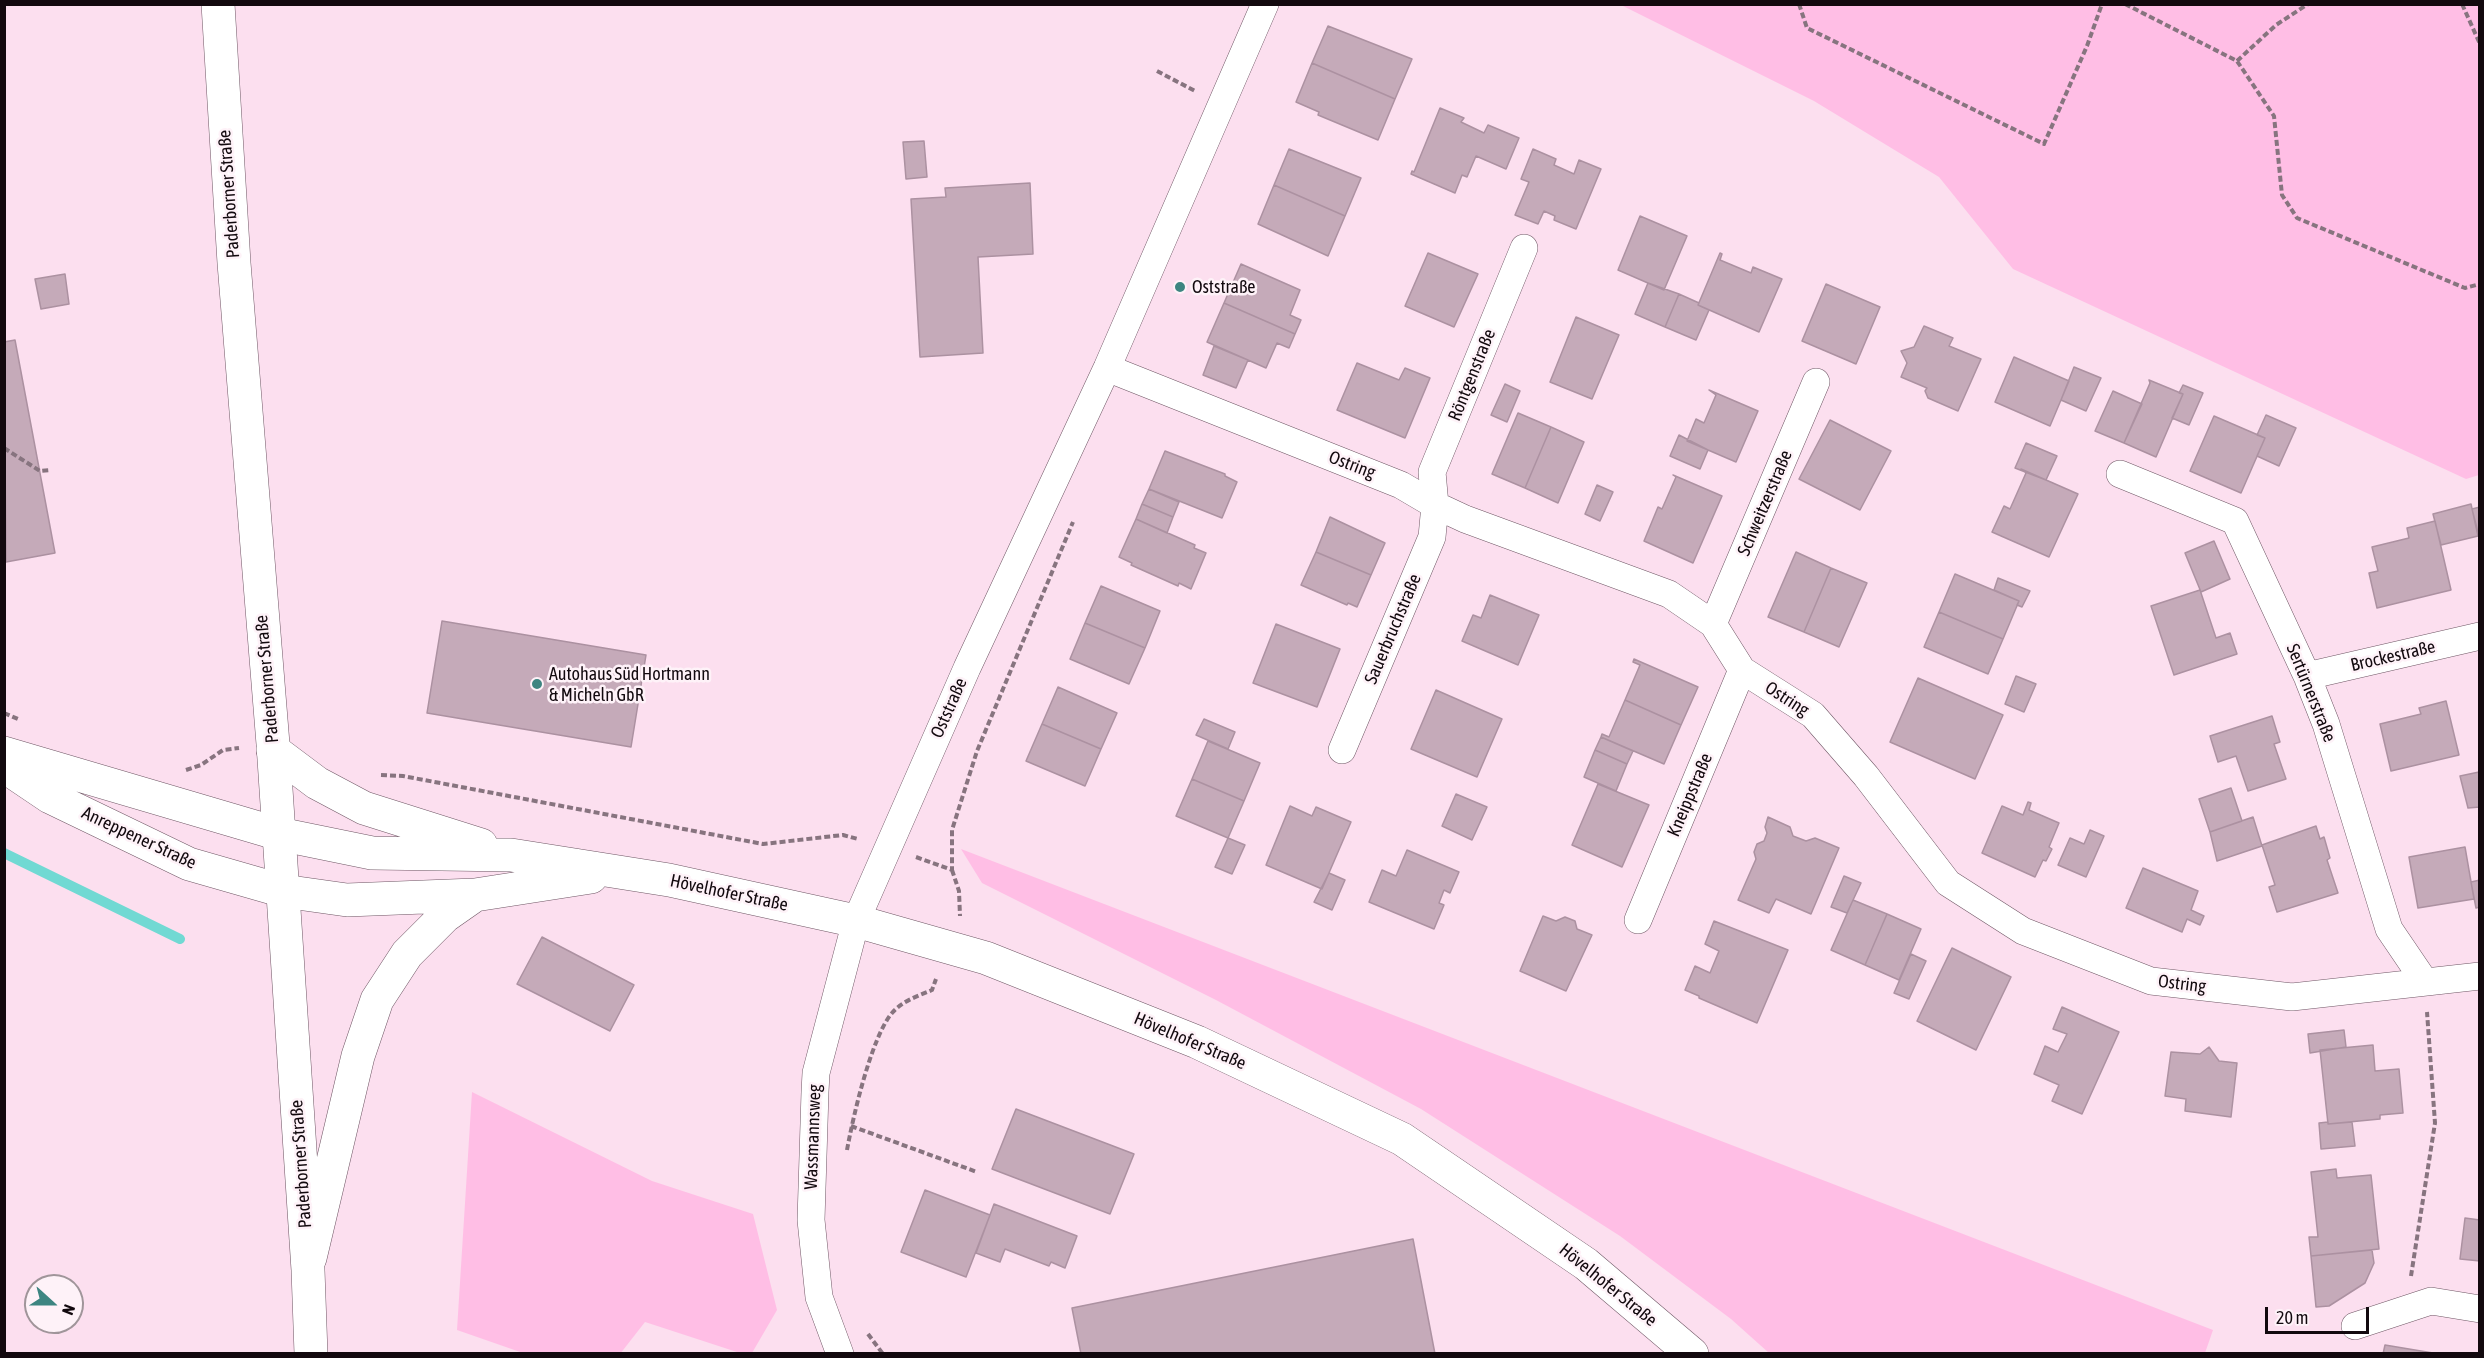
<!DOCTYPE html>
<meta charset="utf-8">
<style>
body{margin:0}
#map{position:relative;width:2484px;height:1358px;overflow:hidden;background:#fcdfef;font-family:"Asap Condensed",sans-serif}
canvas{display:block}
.frame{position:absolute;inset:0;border:6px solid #12090e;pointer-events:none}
.north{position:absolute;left:24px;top:1274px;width:60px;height:60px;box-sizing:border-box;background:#fef2f8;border:2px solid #a0959a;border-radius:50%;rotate:111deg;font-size:16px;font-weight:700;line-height:24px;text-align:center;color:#12090e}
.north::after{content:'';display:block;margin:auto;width:21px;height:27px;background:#3d8581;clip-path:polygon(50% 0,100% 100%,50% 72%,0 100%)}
.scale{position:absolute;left:2265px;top:1307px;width:104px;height:27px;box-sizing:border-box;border:3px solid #12090e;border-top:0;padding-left:8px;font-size:18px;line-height:21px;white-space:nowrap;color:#12090e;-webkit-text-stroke:4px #fef2f8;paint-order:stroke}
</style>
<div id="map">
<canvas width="2484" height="1358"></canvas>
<div class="frame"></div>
<div class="north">N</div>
<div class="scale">20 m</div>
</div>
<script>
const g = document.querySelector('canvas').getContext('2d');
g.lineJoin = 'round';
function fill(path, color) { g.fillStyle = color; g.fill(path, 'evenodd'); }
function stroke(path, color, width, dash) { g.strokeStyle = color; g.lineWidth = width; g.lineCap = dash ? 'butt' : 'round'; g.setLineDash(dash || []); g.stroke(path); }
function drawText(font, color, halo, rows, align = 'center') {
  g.font = font + ' "Asap Condensed",sans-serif'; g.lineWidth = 5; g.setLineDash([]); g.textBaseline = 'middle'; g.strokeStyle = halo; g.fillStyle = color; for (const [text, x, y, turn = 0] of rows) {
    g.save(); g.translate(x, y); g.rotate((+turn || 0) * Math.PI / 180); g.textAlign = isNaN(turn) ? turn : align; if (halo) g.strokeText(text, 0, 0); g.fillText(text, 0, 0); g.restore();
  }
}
fill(new Path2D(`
 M1621,5H2479V475L2466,479L2013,269L1939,177L1814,101Z
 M961,849L2213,1330L2205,1353H1769L1731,1319L1620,1236L1421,1109L1216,1000L982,883Z
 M472,1092L652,1181L753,1214L777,1310L752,1353H740L645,1322L620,1354L523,1353L457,1330Z`), '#ffbee5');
stroke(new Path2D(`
 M4,853L180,939`), '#71d9d3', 10);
const building = new Path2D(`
 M1328,26L1412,59L1395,99L1312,63Z
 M1312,63L1395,99L1378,140L1318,115L1319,112L1296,102Z
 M1440,108L1464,118L1461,122L1484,133L1488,125L1519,138L1506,169L1476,156L1467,177L1462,175L1455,193L1411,174L1412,171L1414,172Z
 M924,141L927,177L906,179L903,142Z
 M1289,149L1361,178L1345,216L1274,185Z
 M1533,149L1556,159L1554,165L1574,174L1579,160L1601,169L1576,229L1554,220L1555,216L1544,211L1538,224L1515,215L1529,182L1521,179Z
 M1030,183L1033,254L978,257L983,353L920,357L911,199L946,197L945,188Z
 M1274,185L1345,216L1328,256L1258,224Z
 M1640,216L1687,236L1664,290L1618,270Z
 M1428,253L1478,274L1454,327L1405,306Z
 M1720,253L1722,254L1720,260L1751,273L1753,267L1782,279L1759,332L1698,305Z
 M1241,264L1300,290L1290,315L1301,320L1295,334L1224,303Z
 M65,274L69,304L41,309L35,279Z
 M1648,283L1679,294L1665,327L1635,314Z
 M1826,284L1880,307L1856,364L1802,341Z
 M1679,294L1699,303L1698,305L1709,310L1696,340L1665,327Z
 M1224,303L1295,334L1289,348L1277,343L1266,368L1207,342Z
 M1576,317L1619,335L1592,399L1550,382Z
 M1924,326L1953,338L1949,346L1981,359L1958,411L1928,398L1925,391L1927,388L1901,377L1907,363L1901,351L1914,347Z
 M15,340L55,553L6,562L4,342Z
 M1214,346L1248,360L1236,388L1203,375Z
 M2014,357L2069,381L2050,426L1995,402Z
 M1357,363L1399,380L1405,368L1430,378L1405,438L1337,410Z
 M2074,367L2101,378L2086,411L2061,400Z
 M2149,380L2183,394L2156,457L2124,443L2150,383Z
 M1505,384L1520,391L1507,422L1491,415Z
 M2183,385L2203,393L2189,425L2172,418L2183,394L2179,393Z
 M1709,390L1758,411L1736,462L1687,441L1696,419L1704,423L1716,395Z
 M2113,391L2142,404L2124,443L2095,431Z
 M1518,413L1551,427L1525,488L1492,474Z
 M2266,415L2296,428L2279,466L2257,456L2265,438L2257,435Z
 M2214,416L2265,438L2241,493L2190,471Z
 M1830,420L1891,451L1860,510L1799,479Z
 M1551,427L1584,442L1558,503L1525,488Z
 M1679,435L1708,450L1700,469L1670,456Z
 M2026,443L2057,456L2046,480L2015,468Z
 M1165,451L1225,474V476L1237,482L1222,518L1149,489Z
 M2021,469L2078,494L2049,557L1992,532L2004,506L2010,509L2026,473Z
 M1673,475L1722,496L1693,563L1644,541L1658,507L1662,509L1676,477Z
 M1597,485L1613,492L1600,521L1585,514Z
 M1149,489L1179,502L1173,517L1142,504Z
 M1142,504L1173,517L1167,533L1136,519Z
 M2471,504L2478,536L2441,545L2433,514Z
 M2480,507V540L2472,509Z
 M1330,517L1385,543L1371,575L1316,552Z
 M1136,519L1195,545L1194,548L1206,553L1191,589L1179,583L1178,586L1131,565L1132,563L1119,557Z
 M2435,521L2451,590L2377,608L2369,573L2378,571L2372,547L2409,538L2407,528Z
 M2214,541L2230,579L2201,592L2185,553Z
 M1316,552L1371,575L1357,607L1348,603L1347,605L1301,585Z
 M1796,552L1831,568L1804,632L1768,617Z
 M1831,568L1867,583L1839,647L1804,632Z
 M1955,574L2019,601L2003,639L1939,612Z
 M1998,578L2030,591L2022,607L2017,605L2019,601L1994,590Z
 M1101,586L1160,611L1145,648L1085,623Z
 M2200,590L2216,638L2230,633L2237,654L2174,675L2151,606Z
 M1490,595L1539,615L1518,665L1462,641L1473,615L1481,618Z
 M1939,612L2003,639L1988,674L1924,647Z
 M442,621L646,655L631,747L427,713Z
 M1085,623L1145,648L1129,684L1070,659Z
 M1276,624L1340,649L1317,707L1253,683Z
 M1634,659L1698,687L1681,725L1625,700L1640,665L1633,662Z
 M2016,676L2036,684L2024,712L2005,704Z
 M1918,678L2003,715L1975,779L1890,742Z
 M1058,687L1117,713L1101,749L1042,724Z
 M1436,690L1502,719L1477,777L1411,749Z
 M1625,700L1681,725L1664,764L1601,737L1602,734L1609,737Z
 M2446,701L2459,755L2391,771L2380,724L2421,714L2419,708Z
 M2272,716L2280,742L2274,744L2286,779L2248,791L2236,756L2218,762L2210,736Z
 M1204,719L1235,732L1228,749L1196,735Z
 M1042,724L1101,749L1085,786L1026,761Z
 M1601,737L1633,751L1627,764L1595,750Z
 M1208,741L1260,763L1244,801L1192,779Z
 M1595,750L1627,764L1616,791L1584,777Z
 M2479,772L2480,807L2468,808L2460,776Z
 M1192,779L1244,801L1228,838L1176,816Z
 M1598,784L1649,805L1622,867L1572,845Z
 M2231,788L2242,821L2210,832L2199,799Z
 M1456,794L1487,807L1472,840L1442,826Z
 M2028,802L2031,803L2029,810L2059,823L2049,847L2052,849L2046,861L2043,860L2035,877L1982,853L2002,806L2023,815Z
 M1290,806L1312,816L1316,807L1351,822L1322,889L1266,865Z
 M1768,817L1790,827L1793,836L1806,841L1815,838L1839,848L1811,914L1776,899L1769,913L1738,900L1756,859L1754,852L1757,844L1764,841L1767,833L1765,827Z
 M2253,817L2262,846L2217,861L2210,832Z
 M2316,826L2320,839L2324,837L2330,858L2327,860L2338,893L2277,912L2269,887L2275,885L2262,845Z
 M2090,830L2104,836L2086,877L2058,865L2070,838L2084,844Z
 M1228,838L1245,845L1232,874L1215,867Z
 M2465,847L2474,899L2418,908L2409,857Z
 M1407,850L1459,872L1450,893L1444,890L1439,903L1444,905L1434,929L1369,902L1382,870L1396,876Z
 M2143,868L2198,891L2191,910L2204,916L2200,925L2187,919L2182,932L2126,908Z
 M1329,873L1345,880L1332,910L1314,902Z
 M1844,876L1861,883L1847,913L1831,907Z
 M2480,880V907L2476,908L2471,882Z
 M1853,900L1887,914L1865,965L1831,950Z
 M1887,914L1921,929L1899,980L1865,965Z
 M1543,916L1556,921L1565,917L1575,921L1577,929L1592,935L1566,991L1520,971Z
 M1714,921L1788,950L1757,1023L1699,998V996L1685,990L1695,966L1710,973L1719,951L1705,944Z
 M542,937L634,985L610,1031L517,984Z
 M1952,948L2011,977L1976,1050L1917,1021Z
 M1911,954L1926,961L1909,999L1894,993Z
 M2062,1007L2119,1032L2082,1114L2052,1101L2059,1085L2034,1074L2045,1046L2058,1052L2067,1034L2053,1029Z
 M2344,1030L2346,1047L2310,1053L2308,1034Z
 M2373,1045L2375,1071L2399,1069L2403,1113L2380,1115V1119L2328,1124L2320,1050Z
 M2209,1047L2219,1061L2237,1063L2231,1117L2185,1111L2186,1099L2165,1096L2171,1052L2200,1054Z
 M1016,1109L1134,1154L1110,1214L992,1169Z
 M2328,1122V1124L2352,1122L2355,1146L2321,1149L2319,1123Z
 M2336,1169L2337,1178L2371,1175L2379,1249L2311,1256L2309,1237H2318L2311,1172Z
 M925,1190L990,1215L966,1277L901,1252Z
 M994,1204L1077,1236L1065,1268L1051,1262L1049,1266L1005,1249L1000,1262L976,1253Z
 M2465,1218L2480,1220V1261L2460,1259Z
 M1413,1239L1435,1354H1081L1072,1308Z
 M2372,1250L2374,1263L2365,1283L2329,1306L2316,1307L2311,1256Z
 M2385,1345L2439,1354H2383Z`);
fill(building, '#c5aab9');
stroke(building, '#ac91a1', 1.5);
const street = new Path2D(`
 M1107,368L1401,485L1435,505L1465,519L1669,594L1713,624L1742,670L1813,715L1866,776L1948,883L2023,931L2151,981L2292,997L2480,976
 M2120,474L2235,521L2307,676L2326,724L2389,929L2425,982
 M1713,624L1816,382
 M2307,676L2480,636
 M1342,750L1432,537L1435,505L1432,472L1524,248
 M1638,920L1742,670
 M2355,1326L2431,1301L2480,1309
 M840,1354L819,1297L811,1220L815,1092L816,1073L856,921L967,668L1107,368L1265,4`);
const secondary = new Path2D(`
 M273,750L317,783L364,808L481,845
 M4,753L279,834L372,853L511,855L669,880L856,921L986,958L1197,1042L1402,1139L1586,1264L1692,1354
 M4,766L50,797L189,864L283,891L347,900L475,895L591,877
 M310,1258L358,1056L377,1000L407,954L445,916L475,895`);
const primary = new Path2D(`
 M218,4L234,263L273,744L308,1270L311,1354`);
stroke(street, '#6f5765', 28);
stroke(secondary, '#6f5765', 34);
stroke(primary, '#6f5765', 34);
stroke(new Path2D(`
 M1799,4L1807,28L2044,144L2087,46L2102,4
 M2125,4L2237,61L2274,116L2282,195L2297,218L2465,288L2480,284
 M2462,4L2480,44
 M2237,61L2276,25L2308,4
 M1157,71L1195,91
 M4,448L40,471L50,470
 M4,713L18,719
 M186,770L201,765L223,750L239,748
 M381,775L403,776L763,844L843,835L858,839
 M916,857L952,870V830L977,751L1073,522
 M952,870L959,891L960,916
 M851,1126L977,1172
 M847,1150C853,1117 871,1038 892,1013C902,1001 918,996 932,990L936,979
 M2411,1276L2435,1123L2427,1012
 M868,1334L883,1354`), '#87747f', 4, [6, 3]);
stroke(street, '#fff', 27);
stroke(secondary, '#fff', 33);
stroke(primary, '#fff', 33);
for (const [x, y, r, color] of [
 [1180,287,6,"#3d8581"],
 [537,684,6,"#3d8581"]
]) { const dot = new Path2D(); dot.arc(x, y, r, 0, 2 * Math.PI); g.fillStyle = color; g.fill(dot); stroke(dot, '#fef2f8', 2); }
drawText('18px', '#12090e', '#fef2f8', [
 ["Paderborner Straße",229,194,-94],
 ["Röntgenstraße",1472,375,-68],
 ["Ostring",1352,465,21],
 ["Schweitzerstraße",1765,503,-67],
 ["Sauerbruchstraße",1393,629,-67],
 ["Brockestraße",2393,656,-13],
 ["Paderborner Straße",267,679,-95],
 ["Sertürnerstraße",2311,693,68],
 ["Ostring",1787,699,33],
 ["Oststraße",949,708,-66],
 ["Kneippstraße",1690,795,-67],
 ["Anreppener Straße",139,838,25],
 ["Hövelhofer Straße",729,893,12],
 ["Ostring",2182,984,7],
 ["Hövelhofer Straße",1190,1041,23],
 ["Wassmannsweg",813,1137,-88],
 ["Paderborner Straße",301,1164,-94],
 ["Hövelhofer Straße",1608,1285,39]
]);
drawText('18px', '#12090e', '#fef2f8', [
 ["Oststraße",1192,287],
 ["Autohaus Süd Hortmann",549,674],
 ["& Micheln GbR",549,695]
], 'left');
</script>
